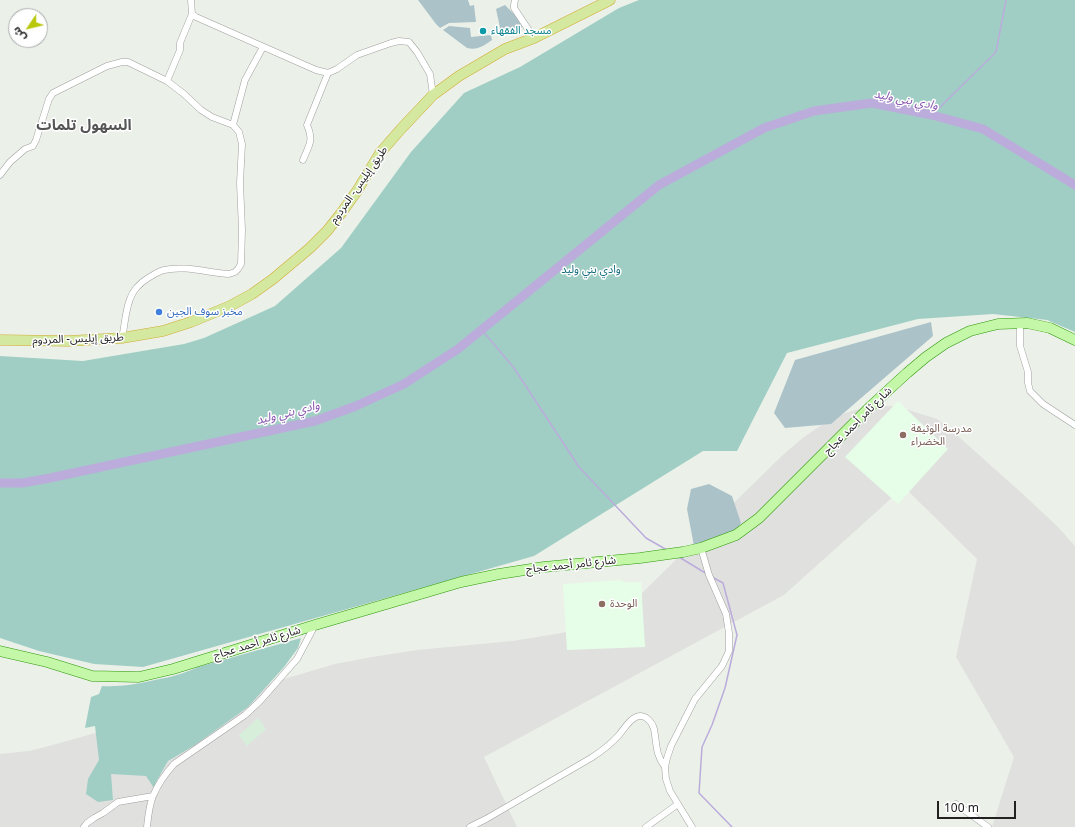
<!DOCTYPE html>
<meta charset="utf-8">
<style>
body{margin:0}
#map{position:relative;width:1075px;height:827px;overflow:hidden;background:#ebf1e9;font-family:"Noto Sans","Noto Sans Arabic",sans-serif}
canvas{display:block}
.north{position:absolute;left:8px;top:8px;width:40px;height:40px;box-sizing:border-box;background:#fff;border:1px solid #a7a7a7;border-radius:50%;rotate:235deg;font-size:11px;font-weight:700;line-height:16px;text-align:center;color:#222}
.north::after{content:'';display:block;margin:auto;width:14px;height:18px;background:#b9c80b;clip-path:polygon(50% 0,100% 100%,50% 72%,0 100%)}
.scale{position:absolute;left:937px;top:801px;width:79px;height:18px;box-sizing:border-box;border:2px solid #222;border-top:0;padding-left:5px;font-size:12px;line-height:14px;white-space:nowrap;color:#222;-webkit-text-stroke:3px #fff;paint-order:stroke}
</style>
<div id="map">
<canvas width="1075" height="827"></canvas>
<div class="north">ش</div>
<div class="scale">100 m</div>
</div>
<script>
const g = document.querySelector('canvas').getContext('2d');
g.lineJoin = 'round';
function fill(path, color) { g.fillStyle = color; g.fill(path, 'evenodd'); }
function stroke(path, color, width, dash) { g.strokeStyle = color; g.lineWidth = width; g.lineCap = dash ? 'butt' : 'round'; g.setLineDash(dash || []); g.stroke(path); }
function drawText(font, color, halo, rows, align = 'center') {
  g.font = font + ' "Noto Sans","Noto Sans Arabic",sans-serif'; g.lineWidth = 3; g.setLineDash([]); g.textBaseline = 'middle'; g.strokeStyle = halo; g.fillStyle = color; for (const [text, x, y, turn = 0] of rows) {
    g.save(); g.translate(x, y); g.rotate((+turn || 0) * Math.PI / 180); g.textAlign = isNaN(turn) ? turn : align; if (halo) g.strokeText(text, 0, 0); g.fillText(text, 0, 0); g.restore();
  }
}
fill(new Path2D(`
 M870,406H896L937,419L950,429L1025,496L1058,527L1075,546V827H992L1014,757L956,657L977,559L904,487L784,595L484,757L517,827H0V754L29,751L45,747L189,707L335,664L372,657L417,650L512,641L556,634L575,630L638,597L751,486L786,452L804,437L823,424L845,413Z`), '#e0e0df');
fill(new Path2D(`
 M898,401L948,449L898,504L845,457Z
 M621,580L624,582H641L645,647L567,650L563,584Z`), '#e6fee8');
fill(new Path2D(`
 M258,718L266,729L247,746L239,735Z`), '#d6eeda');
fill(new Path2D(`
 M639,0H1075V332L1047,320L993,314L918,319L787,353L737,451H703L534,556L143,667L94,664L39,651L0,638V356L83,361L184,344L204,338L275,306L341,248L411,152L464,93L520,67L619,8Z
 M301,638L298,648L284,667L248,707L195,745L168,761L156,782L154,788L146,776L111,774L113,800L98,802L86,794L88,779L99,760L95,726L85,728L91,697L99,694L102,686C120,687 137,684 155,680C171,677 183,674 198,667Z`), '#a0cec4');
fill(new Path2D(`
 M418,0H468L470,6L474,5L476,22L449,23L440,28L436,24Z
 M505,5L517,17L523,24L522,27L502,37L496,9Z
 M449,26L470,28L471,37L491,35L492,40C485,45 477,51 467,48L443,30Z
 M931,322L933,336L831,424L785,428L774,413L795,360Z
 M709,484L732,496L741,523L736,530L694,546L687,509L691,489Z`), '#abc2c9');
stroke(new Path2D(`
 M932,115L996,52L1006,0
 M482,330L514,368L579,467L646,538L667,550
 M679,557L707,574
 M712,577L723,583L737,635L725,688L712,725L702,747L699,793L732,827`), '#bbacdc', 1.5);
stroke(new Path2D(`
 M0,483H22L50,478L315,421L356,406L404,384L458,349L659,185L764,128L814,111L872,103L932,115L983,129L1075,185`), '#bbacdc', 9);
const minor = new Path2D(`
 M191,0L192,14L196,17L316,70L328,73L337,69L357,55L391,43L399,41L409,42L417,52L430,74L433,95
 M515,0L514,5V8L534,38
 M167,81L180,50V43L192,14
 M233,125L245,80L263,47
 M303,160C309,145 314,141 307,125L328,73
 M0,175L10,162L25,149L33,146L36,140L49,99L53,93L107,66L122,62H128L167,81L184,94L201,110L212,117L233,125L239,132L242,144L240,183L242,230L241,264L238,269L235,272L229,274C210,273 183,265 164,270C159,271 153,275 148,278C140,283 133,290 130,299C125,312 125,325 122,338
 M1020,323V346L1028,372V383L1030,391L1043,404L1075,425
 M956,804L988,827
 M84,827L87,823L94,818L103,813L118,802L153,796
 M147,827C148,817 149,806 153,796C158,784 166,773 174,764L245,715L260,701L297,659L315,625
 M470,827L486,819L591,758C602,751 611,744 619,735C624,729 629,720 636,717C645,713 652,722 654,729C657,744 655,754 665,767
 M646,827L678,804
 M692,827L670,791L666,779L665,767L667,758L671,746L695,699L722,666L729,651V633L726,614L709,575L701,548`);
const primary = new Path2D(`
 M0,651L47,662L92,676L139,677L173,669L315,625L461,582L499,574L544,567L640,558L683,552L701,548L736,535L759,518L871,406L907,373L926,357L946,343L970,331L998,324L1027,323L1050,328L1075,340`);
const trunk = new Path2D(`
 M0,340L68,341L122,338L163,331L191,322L230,306L252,294L273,279L310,248L327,231L342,212L357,191L380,153L400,130L433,95L459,76L505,49L534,38L610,0`);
stroke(minor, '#9f9f9f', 7);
stroke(primary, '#2c9708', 11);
stroke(trunk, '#d3a933', 11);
stroke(minor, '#fff', 6);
stroke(primary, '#c4f7a8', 10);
stroke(trunk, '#d4e99f', 10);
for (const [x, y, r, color] of [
 [483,31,4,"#0f9aa8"],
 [159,312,4,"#3f7fe0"],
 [903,435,4,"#8d6e63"],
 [602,604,4,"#8d6e63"]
]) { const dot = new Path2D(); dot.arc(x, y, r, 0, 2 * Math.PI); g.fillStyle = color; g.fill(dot); stroke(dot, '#fff', 1.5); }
drawText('11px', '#0d838f', '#fff', [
 ["مسجد الفقهاء",491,31]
], 'left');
drawText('11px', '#222', '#fff', [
 ["طريق إيليس- المردوم",359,185,-55],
 ["طريق إيليس- المردوم",78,339,-2],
 ["شارع ثامر أحمد عجاج",858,421,-45],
 ["شارع ثامر أحمد عجاج",571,565,-6],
 ["شارع ثامر أحمد عجاج",257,643,-17]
]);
drawText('11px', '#126b7d', '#fff', [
 ["وادي بني وليد",591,270]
]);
drawText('11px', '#366cbe', '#fff', [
 ["مخبز سوف الجين",167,312]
], 'left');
drawText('11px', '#785e54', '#fff', [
 ["مدرسة الوثيقة",911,429],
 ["الخضراء",911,442],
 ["الوحدة",610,604]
], 'left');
drawText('italic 12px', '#8752ae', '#fff', [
 ["وادي بني وليد",906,100,11],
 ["وادي بني وليد",288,413,-14]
]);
drawText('bold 15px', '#555', '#fff', [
 ["السهول تلمات",84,126]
]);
</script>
